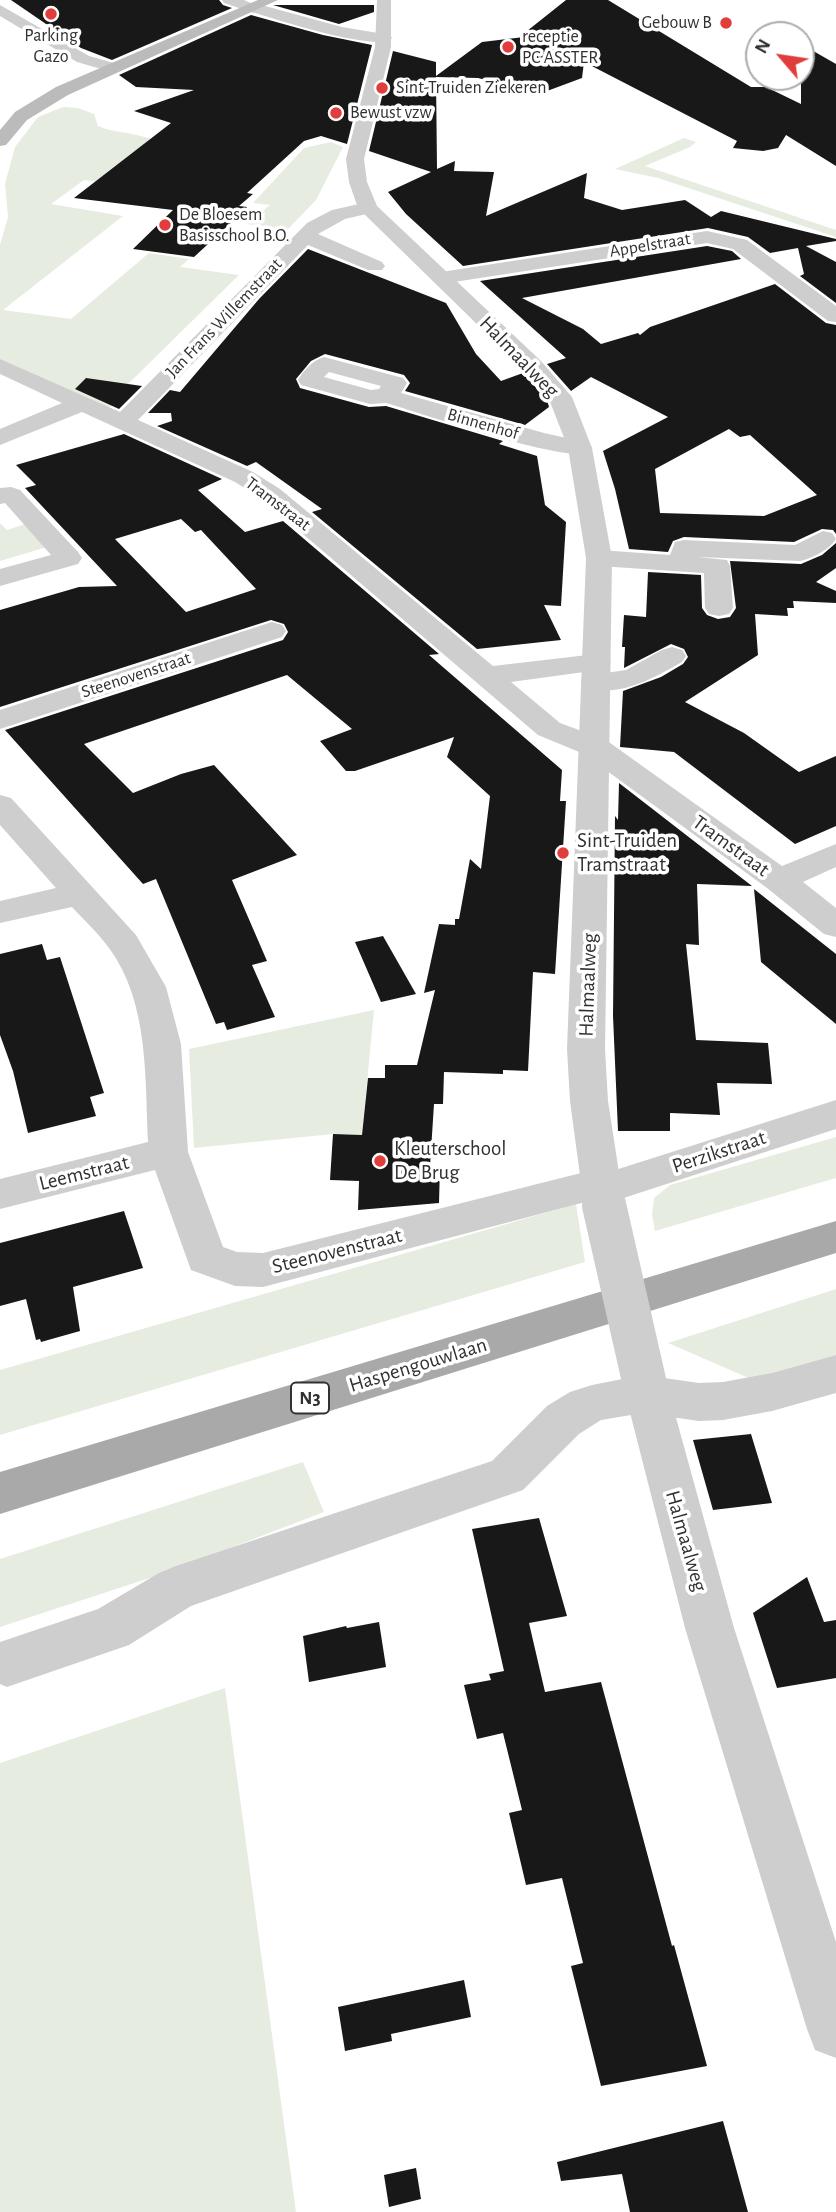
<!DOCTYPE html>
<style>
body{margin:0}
#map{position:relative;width:836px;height:2212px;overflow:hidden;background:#fff;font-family:"Alegreya Sans",sans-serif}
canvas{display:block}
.north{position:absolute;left:745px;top:21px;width:70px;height:70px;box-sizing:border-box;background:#fff;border:2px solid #adadad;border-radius:50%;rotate:299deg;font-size:19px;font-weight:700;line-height:28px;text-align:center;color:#313131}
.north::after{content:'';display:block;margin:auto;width:24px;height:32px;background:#df3e3c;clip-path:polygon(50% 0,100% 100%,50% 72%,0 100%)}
</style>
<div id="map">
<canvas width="836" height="2212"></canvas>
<div class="north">N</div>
</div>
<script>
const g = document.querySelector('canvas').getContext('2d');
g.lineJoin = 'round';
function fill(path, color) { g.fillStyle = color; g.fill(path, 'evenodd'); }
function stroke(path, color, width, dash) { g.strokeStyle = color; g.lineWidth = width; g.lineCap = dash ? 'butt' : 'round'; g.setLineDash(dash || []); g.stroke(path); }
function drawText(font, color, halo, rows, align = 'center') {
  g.font = font + ' "Alegreya Sans",sans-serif'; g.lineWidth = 7; g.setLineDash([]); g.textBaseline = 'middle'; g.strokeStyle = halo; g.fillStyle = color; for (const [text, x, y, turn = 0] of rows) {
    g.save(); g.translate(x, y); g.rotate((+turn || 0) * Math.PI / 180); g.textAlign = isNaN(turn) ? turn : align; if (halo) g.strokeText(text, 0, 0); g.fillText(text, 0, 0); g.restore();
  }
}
fill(new Path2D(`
 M63,107L78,108L94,114L98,126C119,135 140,131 160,144L108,183L84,180L51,204L123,216L3,310L71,319L149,253L189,259L180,267L239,275L125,387L122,402L107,408L0,362V245L8,217L5,184L15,147L38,117Z
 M684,138L696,142L690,147L645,166L836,230V237L658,178L615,169Z
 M331,142L343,147L316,200L288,229L247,224L270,205L253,203L304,148Z
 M0,523L7,530L25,524L47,547L0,561Z
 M374,1010L362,1135L333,1134L194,1148L189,1049Z
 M836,1137V1178L655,1231L652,1215L654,1198L670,1185Z
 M576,1204L585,1262L0,1435V1370Z
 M836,1289V1355L751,1379L668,1343Z
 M303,1462L324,1512L165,1573L0,1627V1559Z
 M225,1688L296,2212H0V1763Z`), '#e6ede0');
fill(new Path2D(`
 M11,0H219L223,5L232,8L112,60L81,48Z
 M566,0H608L751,87H766L801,104V44L836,64V166L786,135L778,148L763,151L733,148L737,141L584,62L582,78L539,94L478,78L436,77L437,169L455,161L454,171L494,172L486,216L587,173L584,198L622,210L685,200L711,217L721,211L836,239V241L806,246L836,262V303L800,276L804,274L798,248L770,253L748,237L708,228L463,266L406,214L388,192L431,172L369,151L393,51L436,62V76L482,42L524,37L522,35Z
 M273,5H374V12L339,24Z
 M251,15L323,35L372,45L347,144L321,136L304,141L247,193L253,194L239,206L247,207L245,210L194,257L133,249L173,210L74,198L171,123L134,111L194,90L136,87L119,75Z
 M707,246L732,251L741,259L522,298L583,329L601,344L638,333L640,335L650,327L775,284L826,323L836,325V534L833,530L822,529L794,542L684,537L673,541L668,552L629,549L615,489L603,451L668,417L591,377L571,391L547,364L566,358L480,281ZM729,429L740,437L750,435L817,495L764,516L660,513L655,469Z
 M308,249L446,303L476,354L501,381L523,373L547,400L549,407L525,425L405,391L410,383L404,375L325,354L311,361L296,379L300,388L369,407L386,406L503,441L499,444L537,456L545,505L566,522L561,606L544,605L561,640L477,649L312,512L322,509L256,462L247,466L157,426L172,421L171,413H148L170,390L180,392L259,299Z
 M86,378L142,386L119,409L75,389Z
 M124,434L222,479L198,490L245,532L283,521L439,654L429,655L562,770L560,801H566L555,974L533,972L528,1071L503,1070V1074L444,1072L443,1104H434L430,1166H440L439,1203L358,1210L359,1181L330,1180L333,1134L362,1135L368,1078H385V1065H417L435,990L424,993L439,924L455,925V919H459L470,859L481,869L490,796L447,757L454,737L355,771H346L320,741L352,729L287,675L84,744L133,793L181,774L214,765L297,855L232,880L267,961L252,965L275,1017L227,1030L224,1022L216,1024L156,879L143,884L5,730L283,640L288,632L284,624L271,620L0,707V610L79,587L117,586L25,488L36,485L16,465ZM181,519L195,532L201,530L256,589L186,612L115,539Z
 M836,543V568L816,582L836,591V603L793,601L794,608H787L788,616L755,614L758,655L685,702L744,733L799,772L836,756V826L795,844L674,752L620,747L623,691L661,677L683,664L688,657L684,649L671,644L624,668L625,647H622L624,615L646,617L648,572L701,575L702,608L707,615L718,619L730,617L736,608L730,561L801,564L822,555Z
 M619,783L752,886L697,884L699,945L686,944L696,1040L768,1043L772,1084L717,1083L720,1115L670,1113V1131H618L613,1016L615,816L618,820Z
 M754,889L836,954V1024L761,962Z
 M383,936L416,994L381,1002L355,942Z
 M42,944L47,960L60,957L104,1093L90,1097L96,1116L28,1133L13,1071L0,1035V954Z
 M124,1211L143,1268L73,1287L80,1331L41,1342L40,1339L36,1340L26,1299L0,1306V1243Z
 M751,1434L772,1503L713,1510L693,1440Z
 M539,1518L567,1616L529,1623L545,1692L601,1682L672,1946L674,1945L707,2066L601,2086L571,1966L583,1963L562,1878L526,1885L509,1813L522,1810L503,1733L477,1739L464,1685L491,1680L489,1674L504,1671L472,1529Z
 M807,1577L824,1622L836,1620V1678L777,1688L753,1613Z
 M379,1622L386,1667L309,1682L303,1636L346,1626L347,1628Z
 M464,1980L471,2017L391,2034L392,2041L345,2051L338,2007Z
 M723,2121L748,2212H630L622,2174L561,2181L557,2162Z
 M416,2168L421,2199L389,2207L384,2175Z`), '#181818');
fill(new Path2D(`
 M254,3L342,27L390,35L392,38C377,53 272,18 249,11L246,8Z
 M0,5L89,56L121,65L123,68L115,73L77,62L0,16Z
 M368,202L375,204L378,208L375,212L345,219L318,234L382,262L385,266L382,270H368L308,245L138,420L253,472L280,489L493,666L596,654L606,657L611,663L606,669L511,682L560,723L606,740L782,866L836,844V867L803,882L836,908V937L824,934L767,888L584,754L538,735L262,499L235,482L82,412L0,445V429L62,403L0,374V359L120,412L307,223L332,210Z
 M707,231L747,240L836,306V322L828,321L733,249L707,243L441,284L434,282L431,278L434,274L441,272Z
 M324,357L403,378L407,383L401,393L544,433L589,443L592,448L589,453C558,461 424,414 386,403L370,404L301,385L298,380C304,370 313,360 324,357ZM329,372L381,386L379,389L371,390L324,377Z
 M11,487L20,490L78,552L82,558L78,564L0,586V569L51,555L5,503L0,504V488Z
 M823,531L832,533L836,539C829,550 813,558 800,561L697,557L727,560L730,566L733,608L729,614L719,616L709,614L705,608L704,573L599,566L590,564L586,558L590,552L599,550L670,555L675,542L684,540L795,545Z
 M272,622L282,625L286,631L282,637L0,729V710Z
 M672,647L682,650L686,656L682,662C652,679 621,697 586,688L581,682L586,676L626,670L662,650Z
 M0,795L11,798L136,935L166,987L181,1044L188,1152L223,1247L237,1252L263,1253L601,1168L612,1171L836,1100V1129L602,1205L589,1201L263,1287L235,1286L191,1270L155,1170L0,1209V1179L148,1142C145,1078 149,1002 109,948C98,933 84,920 72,907L0,923V901L56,888L0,825Z
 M836,1355V1393L772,1411L723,1420L699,1421L643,1413L601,1420L579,1434L523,1490L191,1606L129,1645L7,1687L0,1684V1642L98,1609L159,1573L176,1566L492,1461L547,1406L570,1392L592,1385L643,1375L699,1383L723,1382L772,1373Z`), '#cecece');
fill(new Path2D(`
 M222,0H244L262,8L254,13L224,3Z
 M377,0H391V47L364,159L367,182L377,206L541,361L572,397L592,448L612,558L605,1049L608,1101L624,1205L618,1216L604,1221L590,1216L584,1205L570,1101L567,1049L586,558L568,448L549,399L525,371L358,208L349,182L346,159L375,47Z
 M645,1366L661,1372L667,1385L734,1628L836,1942V2058L815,2050L807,2029L685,1628L623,1385L629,1372Z`), '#cecece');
fill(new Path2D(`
 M258,0H278L68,95L27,120L6,145L0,146V130L15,112L56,87Z`), '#bbb');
fill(new Path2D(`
 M836,1221V1253L0,1514V1472Z`), '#a9a9a9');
stroke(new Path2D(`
 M604,1205L645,1385`), '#cecece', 44);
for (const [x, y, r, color] of [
 [51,14,7,"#df3e3c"],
 [726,23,7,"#df3e3c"],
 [508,47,7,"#df3e3c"],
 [382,88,7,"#df3e3c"],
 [336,113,7,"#df3e3c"],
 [165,225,7,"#df3e3c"],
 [563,853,7,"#df3e3c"],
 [380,1161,7,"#df3e3c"]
]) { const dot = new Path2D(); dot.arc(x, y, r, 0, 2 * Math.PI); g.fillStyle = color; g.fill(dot); stroke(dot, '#fff', 2.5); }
drawText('18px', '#313131', '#fff', [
 ["Gebouw B",712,23,"right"],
 ["Parking",51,36,"center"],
 ["Gazo",51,57,"center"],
 ["receptie",522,37],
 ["PC ASSTER",522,58],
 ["Sint-Truiden Ziekeren",396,88],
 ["Bewust vzw",350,113],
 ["De Bloesem",179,215],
 ["Basisschool B.O.",179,236]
], 'left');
drawText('18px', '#313131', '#fff', [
 ["Appelstraat",650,245,-9],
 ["Jan Frans Willemstraat",224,318,-46],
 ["Binnenhof",483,424,16],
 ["Tramstraat",278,504,37],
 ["Steenovenstraat",136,675,-18]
]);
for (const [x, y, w] of [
 [310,1398,38]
]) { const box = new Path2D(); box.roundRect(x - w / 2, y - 15.5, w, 31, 5); g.fillStyle = '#fff'; g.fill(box); stroke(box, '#313131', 2); }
drawText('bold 19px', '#313131', null, [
 ["N3",310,1398]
]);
drawText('21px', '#313131', '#fff', [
 ["Halmaalweg",519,357,46],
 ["Tramstraat",731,846,36],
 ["Halmaalweg",588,985,-88],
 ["Perzikstraat",719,1152,-18],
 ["Leemstraat",84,1173,-14],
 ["Steenovenstraat",337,1251,-14],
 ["Haspengouwlaan",418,1365,-17],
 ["Halmaalweg",686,1541,74]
]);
drawText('21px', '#313131', '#fff', [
 ["Sint-Truiden",577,841],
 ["Tramstraat",577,865],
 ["Kleuterschool",394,1149],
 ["De Brug",394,1173]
], 'left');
</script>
